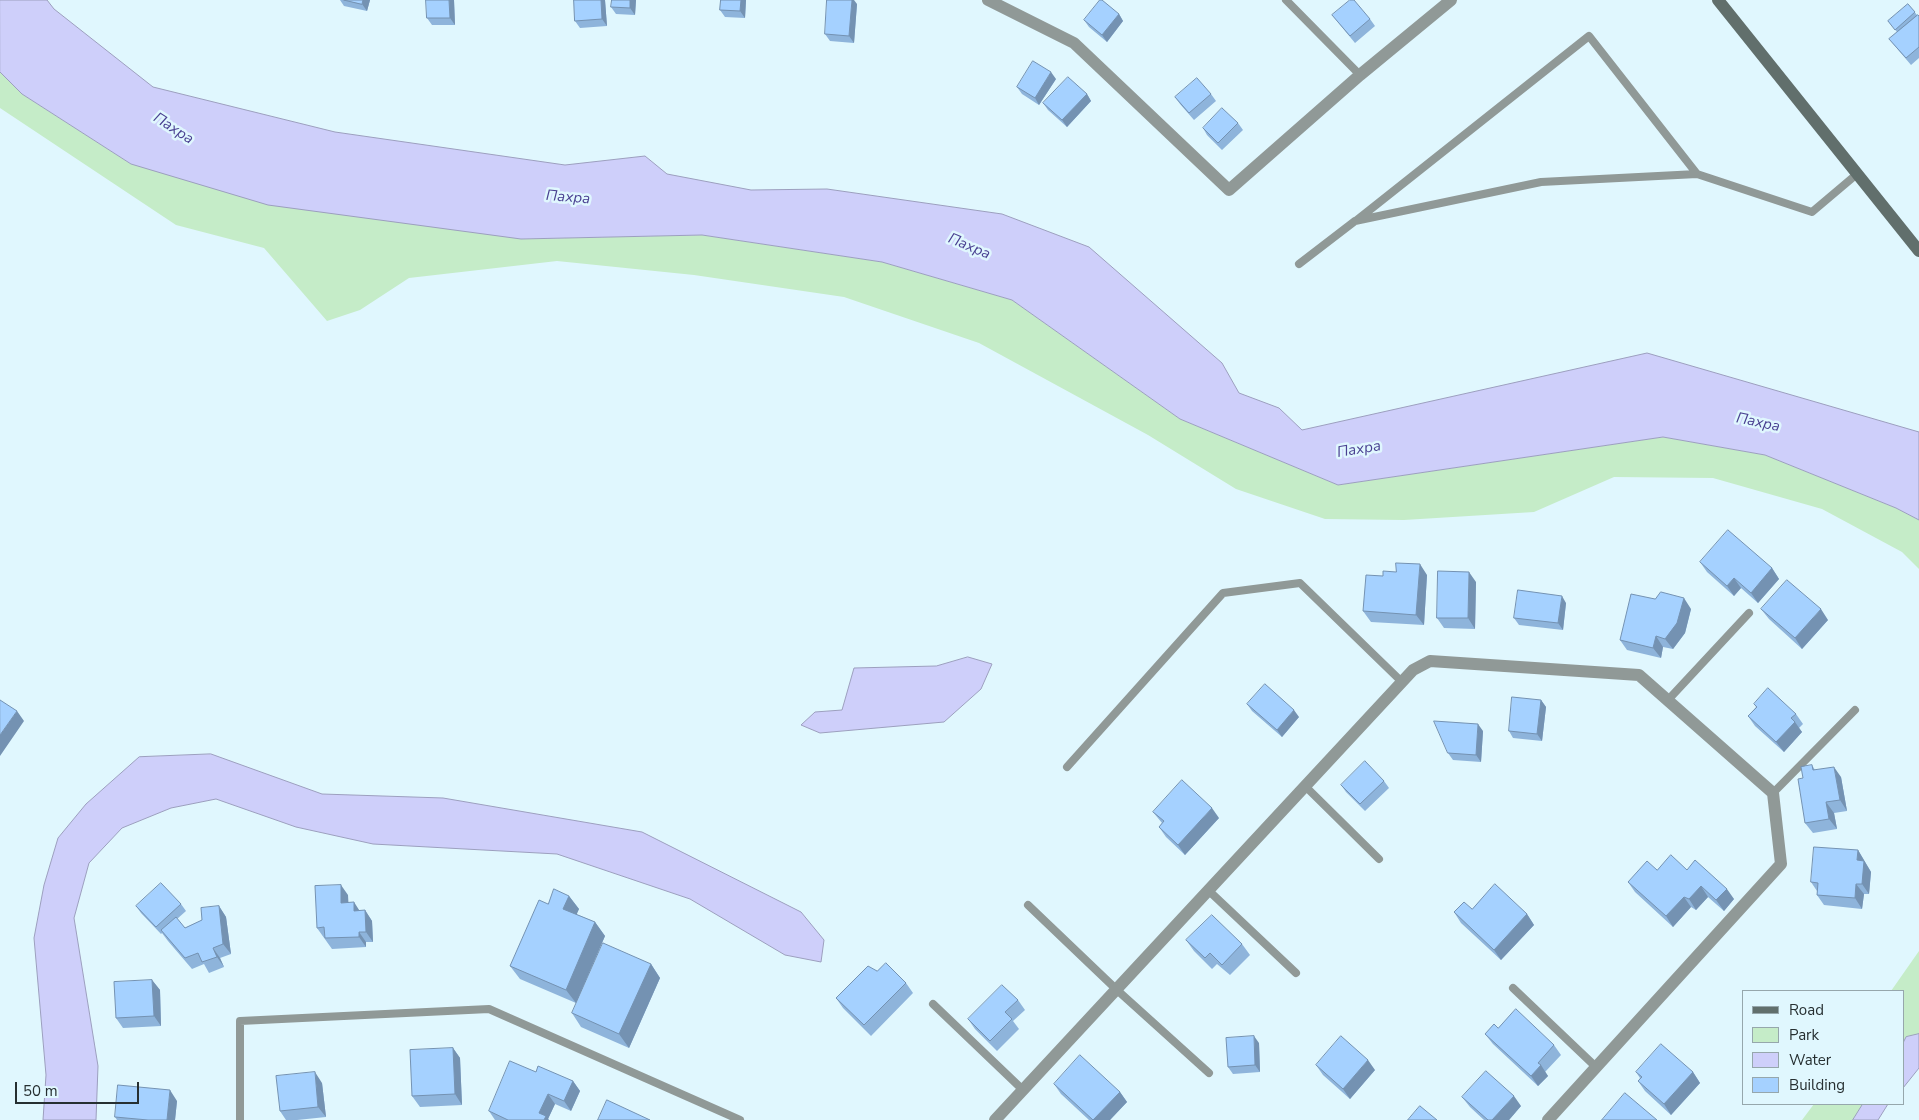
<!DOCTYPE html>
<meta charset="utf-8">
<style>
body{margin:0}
#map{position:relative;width:1919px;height:1120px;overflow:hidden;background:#e0f7fe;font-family:"Nunito Sans",sans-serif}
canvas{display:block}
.legend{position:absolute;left:1742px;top:990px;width:162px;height:115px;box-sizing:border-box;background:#e0f7fe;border:1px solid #96a7ac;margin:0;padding:6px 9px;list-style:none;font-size:15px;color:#262f31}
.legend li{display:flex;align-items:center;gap:10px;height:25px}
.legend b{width:25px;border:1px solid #96a7ac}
.scale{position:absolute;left:15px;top:1082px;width:124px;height:22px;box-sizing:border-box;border:2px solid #262f31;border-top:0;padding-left:6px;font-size:15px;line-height:18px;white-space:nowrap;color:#262f31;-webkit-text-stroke:4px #e0f7fe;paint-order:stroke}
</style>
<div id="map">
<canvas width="1919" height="1120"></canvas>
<ul class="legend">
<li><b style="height:6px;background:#616f6c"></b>Road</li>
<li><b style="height:14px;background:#c5ecc8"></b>Park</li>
<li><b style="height:14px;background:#cecffa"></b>Water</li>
<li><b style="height:14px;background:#a5d1ff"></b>Building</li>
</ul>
<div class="scale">50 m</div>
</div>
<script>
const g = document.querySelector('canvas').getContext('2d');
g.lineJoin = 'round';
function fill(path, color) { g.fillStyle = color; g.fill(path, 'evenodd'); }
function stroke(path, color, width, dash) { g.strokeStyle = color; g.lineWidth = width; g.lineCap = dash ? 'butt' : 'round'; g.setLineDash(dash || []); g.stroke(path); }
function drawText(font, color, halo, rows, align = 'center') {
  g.font = font + ' "Nunito Sans",sans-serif'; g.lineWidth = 5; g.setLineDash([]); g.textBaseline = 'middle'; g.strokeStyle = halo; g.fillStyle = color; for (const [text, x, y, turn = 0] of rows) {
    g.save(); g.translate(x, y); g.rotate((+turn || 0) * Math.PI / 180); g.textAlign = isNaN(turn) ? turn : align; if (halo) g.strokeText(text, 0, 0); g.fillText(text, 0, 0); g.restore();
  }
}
fill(new Path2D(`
 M0,72L22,94L131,164L521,239L702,235L882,262L1012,300L1180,419L1338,485L1663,437L1765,455L1896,508L1919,520V569L1902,552L1822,509L1713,478L1614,477L1534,512L1404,520L1325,519L1236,489L1148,435L979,343L844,297L694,275L557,261L409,278L360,310L327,321L264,248L176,225L0,108Z
 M1919,951V1034L1906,1037L1903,1043V991H1891Z
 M1814,1104H1863L1853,1120H1802Z`), '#c5ecc8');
const water = new Path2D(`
 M0,0H47L54,9L153,87L335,132L565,165L645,156L667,174L751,190L827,189L1002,214L1089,247L1222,363L1239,393L1279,408L1302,430L1647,353L1919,432V520L1896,508L1765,455L1663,437L1338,485L1180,419L1012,300L882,262L702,235L521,239L268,205L131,164L22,94L0,72Z
 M968,657L992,664L981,689L944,722L820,733L801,725L815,712L842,710L854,668L936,666Z
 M211,754L322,794L443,798L642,832L801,912L824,940L821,962L785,955L690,899L557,854L373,844L296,827L216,799L171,808L122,828L89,863L74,918L98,1066L96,1120H43L46,1075L34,938L44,885L58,838L86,804L139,757Z
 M1919,1034V1068L1903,1088V1043L1906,1037Z
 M1863,1104H1888L1878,1120H1853Z`);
fill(water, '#cecffa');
stroke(water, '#9c9fbe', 1);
stroke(new Path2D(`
 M1286,0L1360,75
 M1357,220L1589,36L1697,174
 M1299,264L1355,221L1541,182L1697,174L1812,212L1857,174
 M1668,700L1749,613
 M1067,767L1223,593L1300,583L1402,682
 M1305,786L1379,859
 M1773,793L1855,710
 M1208,890L1296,973
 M1028,905L1117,990L1209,1073
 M1513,988L1596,1067
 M933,1004L1023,1090
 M240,1120V1021L489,1009L740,1120`), '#909997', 8);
stroke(new Path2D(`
 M988,0L1074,43L1229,190L1360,75L1451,0
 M995,1120L1413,670L1430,661L1639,675L1773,793L1781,864L1548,1120`), '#909997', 12);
stroke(new Path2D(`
 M1718,0L1919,251`), '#616f6c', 12);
fill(new Path2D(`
 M340,0H370L367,11L344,6Z
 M454,0L455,25H432L427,18Z
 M574,0H605L607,26L580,28L575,21Z
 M636,0L635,15L616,14L611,7Z
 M721,0H746L745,18L725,17L720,10Z
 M857,4L854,43L830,41L825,34Z
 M1908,4L1917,15L1919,16V58L1911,65L1889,39L1897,32L1888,21Z
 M1119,14L1123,21L1107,42L1089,27L1084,20Z
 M1332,15L1370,19L1375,26L1355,43Z
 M1056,79L1039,105L1022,94L1017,87Z
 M1087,94L1091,101L1067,127L1048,110L1043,103Z
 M1211,94L1216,101L1194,120L1180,104L1175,97Z
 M1238,123L1243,130L1222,150L1207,135L1203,128Z
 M1700,562L1772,568L1779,579L1758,603L1741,588L1734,596L1707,572Z
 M1396,572L1427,575L1424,625L1371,622L1363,611L1383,576Z
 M1476,582L1475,629L1444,628L1437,618Z
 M1566,603L1563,630L1519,625L1514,618Z
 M1691,609L1685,633L1673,649L1663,647L1661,658L1627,650L1620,640Z
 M1761,609L1828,620L1802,649L1769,619Z
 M1541,700L1546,707L1542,741L1513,738L1509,731Z
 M1247,704L1299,717L1282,737L1252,711Z
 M1754,704L1796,714L1803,724L1799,728L1802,732L1784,752L1755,726L1748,716L1756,707Z
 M1483,731L1481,762L1453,760L1448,753Z
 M1812,765L1815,770L1841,777L1847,811L1834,813L1837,829L1813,833L1805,823L1803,778Z
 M1384,781L1389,788L1365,811L1346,792L1341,785Z
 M1153,812L1219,818L1185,855L1166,837L1159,827L1162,823Z
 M1858,850L1871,872L1869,894H1864L1862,909L1824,905L1817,895V891L1811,882Z
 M1657,870H1687L1734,899L1724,911L1708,897L1696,910L1691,907L1673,927L1635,892L1628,882Z
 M348,895V902L360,911L365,910L372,921L373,942H366V947L332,949L317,928Z
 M569,896L579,909L576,914L595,922L605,936L576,1003L520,979L510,966L548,904Z
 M181,904L186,911L177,919L185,928L202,920L219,906L226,917L231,954L220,958L224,967L209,973L204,964L192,969L168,941L162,933L161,934L141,913L136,906Z
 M1472,909L1527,914L1534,925L1501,960L1461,923L1454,912Z
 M1186,940L1242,944L1250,955L1230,975L1217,964L1212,969L1194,951Z
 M651,964L660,978L629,1048L581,1027L572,1013Z
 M877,971L906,983L913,993L871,1036L843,1008L836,998Z
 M152,980L160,990L161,1026L123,1028L116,1018Z
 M1018,1000L1025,1010L1013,1021L1019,1029L997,1051L975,1029L968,1019Z
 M1498,1028L1554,1045L1561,1055L1545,1072L1548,1076L1538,1086L1493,1044L1485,1034Z
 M1259,1043L1260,1072L1233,1074L1228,1067Z
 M453,1048L460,1058L462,1105L420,1107L412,1096Z
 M1316,1065L1375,1070L1350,1099L1323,1075Z
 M536,1072L573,1081L580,1091L571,1111L555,1104L548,1119L549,1120H495L489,1111Z
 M1636,1072H1693L1700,1083L1671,1115L1645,1091L1638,1081L1640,1078Z
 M322,1083L326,1117L297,1120H286L280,1111Z
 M1054,1084L1120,1092L1127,1102L1110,1120H1089L1061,1094Z
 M1462,1097L1521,1106L1509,1120H1484L1470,1107Z
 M177,1101L175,1120H117L115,1117Z`), '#8eb4db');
fill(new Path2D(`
 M363,0H370L367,11L362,4Z
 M449,0H454L455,25L450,18Z
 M601,0H605L607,26L602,19Z
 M630,0H636L635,15L630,8Z
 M741,0H746L745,18L740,11Z
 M852,0H854L857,4L854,43L849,36Z
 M1119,14L1123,21L1107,42L1102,35Z
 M1051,72L1056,79L1039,105L1035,98Z
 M1087,94L1091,101L1067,127L1062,120Z
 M1420,564L1427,575L1424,625L1416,615Z
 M1772,568L1779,579L1758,603L1751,593Z
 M1469,572L1476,582L1475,629L1468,618Z
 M1734,578L1741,588L1734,596L1727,586Z
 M1562,596L1566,603L1563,630L1558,623Z
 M1684,598L1691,609L1685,633L1673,649L1665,639Z
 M1821,609L1828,620L1802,649L1795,638Z
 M1656,636L1663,647L1661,658L1653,648Z
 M1541,700L1546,707L1542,741L1537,734Z
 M1294,710L1299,717L1282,737L1277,730Z
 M17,711L24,721L0,756V735Z
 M1795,722L1802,732L1784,752L1776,742Z
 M1478,724L1483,731L1481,762L1476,755Z
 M1834,767L1841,777L1847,811L1840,800Z
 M1826,802L1834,813L1837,829L1829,819Z
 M1212,808L1219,818L1185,855L1178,845Z
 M1858,850L1871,872L1869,894L1862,884L1857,860Z
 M1856,884L1864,894L1862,909L1855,898Z
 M341,885L348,895L349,913L341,903Z
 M1701,886L1708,897L1696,910L1689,899Z
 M1727,889L1734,899L1724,911L1716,900Z
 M569,896L579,909L573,923L563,909Z
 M1684,897L1691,907L1673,927L1666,916Z
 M354,902L361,913L354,911Z
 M219,906L226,917L231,954L223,944Z
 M365,910L372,921L373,942L366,932Z
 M1527,914L1534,925L1501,960L1494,950Z
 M595,922L605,936L576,1003L566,990Z
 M359,932L366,942V947L359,937Z
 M213,948L220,958L224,967L217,957Z
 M651,964L660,978L629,1048L619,1034Z
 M152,980L160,990L161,1026L154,1016Z
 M1254,1036L1259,1043L1260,1072L1255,1065Z
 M453,1048L460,1058L462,1105L455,1094Z
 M1368,1060L1375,1070L1350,1099L1343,1089Z
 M1541,1065L1548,1076L1538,1086L1531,1076Z
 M315,1072L322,1083L326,1117L318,1107Z
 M1693,1072L1700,1083L1671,1115L1664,1104Z
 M573,1081L580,1091L571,1111L564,1101Z
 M170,1090L177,1101L175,1120H167Z
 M1120,1092L1127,1102L1110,1120H1093Z
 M548,1094L555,1104L548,1119L549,1120H544L539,1113Z
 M1514,1096L1521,1106L1509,1120H1492Z`), '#7492b2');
const building = new Path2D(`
 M344,0H363L362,4Z
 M426,0H449L450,18H427Z
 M574,0H601L602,19L575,21Z
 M612,0H630V8L611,7Z
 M721,0H741L740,11L720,10Z
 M827,0H852L849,36L825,34Z
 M1100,0H1102L1119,14L1102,35L1084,20Z
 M1350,0H1354L1370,19L1350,36L1332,15Z
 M1908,4L1915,12L1895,30L1888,21Z
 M1918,15L1919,16V47L1906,58L1889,39Z
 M1033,61L1051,72L1035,98L1017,87Z
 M1068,77L1087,94L1062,120L1043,103Z
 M1197,78L1211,94L1189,113L1175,97Z
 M1222,108L1238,123L1218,143L1203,128Z
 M1728,530L1772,568L1751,593L1734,578L1727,586L1700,562Z
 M1396,563L1420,564L1416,615L1363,611L1366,575L1383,576V571L1396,572Z
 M1438,571L1469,572L1468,618H1437Z
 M1787,580L1821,609L1795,638L1761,609Z
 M1518,590L1562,596L1558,623L1514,618Z
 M1661,592L1684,598L1677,623L1665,639L1656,636L1653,648L1620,640L1631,594L1655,599Z
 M1265,684L1294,710L1277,730L1247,704Z
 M1768,688L1796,714L1791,718L1795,722L1776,742L1748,716L1757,707L1754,704Z
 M1512,697L1541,700L1537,734L1509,731Z
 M0,700L17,711L0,735Z
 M1434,721L1478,724L1476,755L1448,753Z
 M1365,761L1384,781L1360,804L1341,785Z
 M1812,765L1813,770L1834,767L1840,800L1826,802L1829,819L1805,823L1798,779L1803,778L1801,767Z
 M1182,780L1212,808L1178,845L1159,827L1164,821L1153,812Z
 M1814,847L1858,850L1857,860L1864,861L1862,884H1856L1855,898L1817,895L1818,883L1811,882Z
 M1671,855L1687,870L1695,860L1727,889L1716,900L1701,886L1689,899L1684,897L1666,916L1628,882L1647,861L1657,870Z
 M161,883L181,904L156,927L136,906Z
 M1495,884L1527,914L1494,950L1454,912L1464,902L1472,909Z
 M341,885V903L354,902V911L365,910L366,932H359V937L325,938L324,927L317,928L315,886Z
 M554,889L569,896L563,909L595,922L566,990L510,966L539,900L548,904Z
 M219,906L223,944L213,948L217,957L202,962L198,953L185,958L161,930L176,917L185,928L202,920L201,908Z
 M1212,915L1242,944L1222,965L1210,953L1205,958L1186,940Z
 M603,943L651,964L619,1034L572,1013Z
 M886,963L906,983L864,1025L836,998L868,966L877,971Z
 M152,980L154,1016L116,1018L114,982Z
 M1002,985L1018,1000L1005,1012L1012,1019L990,1041L968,1019Z
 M1516,1009L1554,1045L1538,1063L1541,1065L1531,1076L1485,1034L1494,1024L1498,1028Z
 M1254,1036L1255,1065L1228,1067L1226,1038Z
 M1341,1036L1368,1060L1343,1089L1316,1065Z
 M1661,1044L1693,1072L1664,1104L1638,1081L1642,1077L1636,1072Z
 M453,1048L455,1094L412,1096L410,1050Z
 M1080,1055L1120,1092L1093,1120L1054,1084Z
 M510,1061L536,1072L538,1066L573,1081L564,1101L548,1094L539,1113L546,1116L544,1120H508L489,1111Z
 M1486,1071L1514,1096L1492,1120H1488L1462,1097Z
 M315,1072L318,1107L280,1111L276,1076Z
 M118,1085L170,1090L167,1120H148L115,1117Z
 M1625,1093L1657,1120H1602Z
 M607,1100L650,1120H598Z
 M1420,1106L1437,1120H1408Z`);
fill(building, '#a5d1ff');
stroke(building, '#7492b2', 1);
drawText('italic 15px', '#494091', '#e0f7fe', [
 ["Пахра",173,129,33],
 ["Пахра",568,198,5],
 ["Пахра",969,247,23],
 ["Пахра",1758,423,12],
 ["Пахра",1359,450,-9]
]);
</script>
